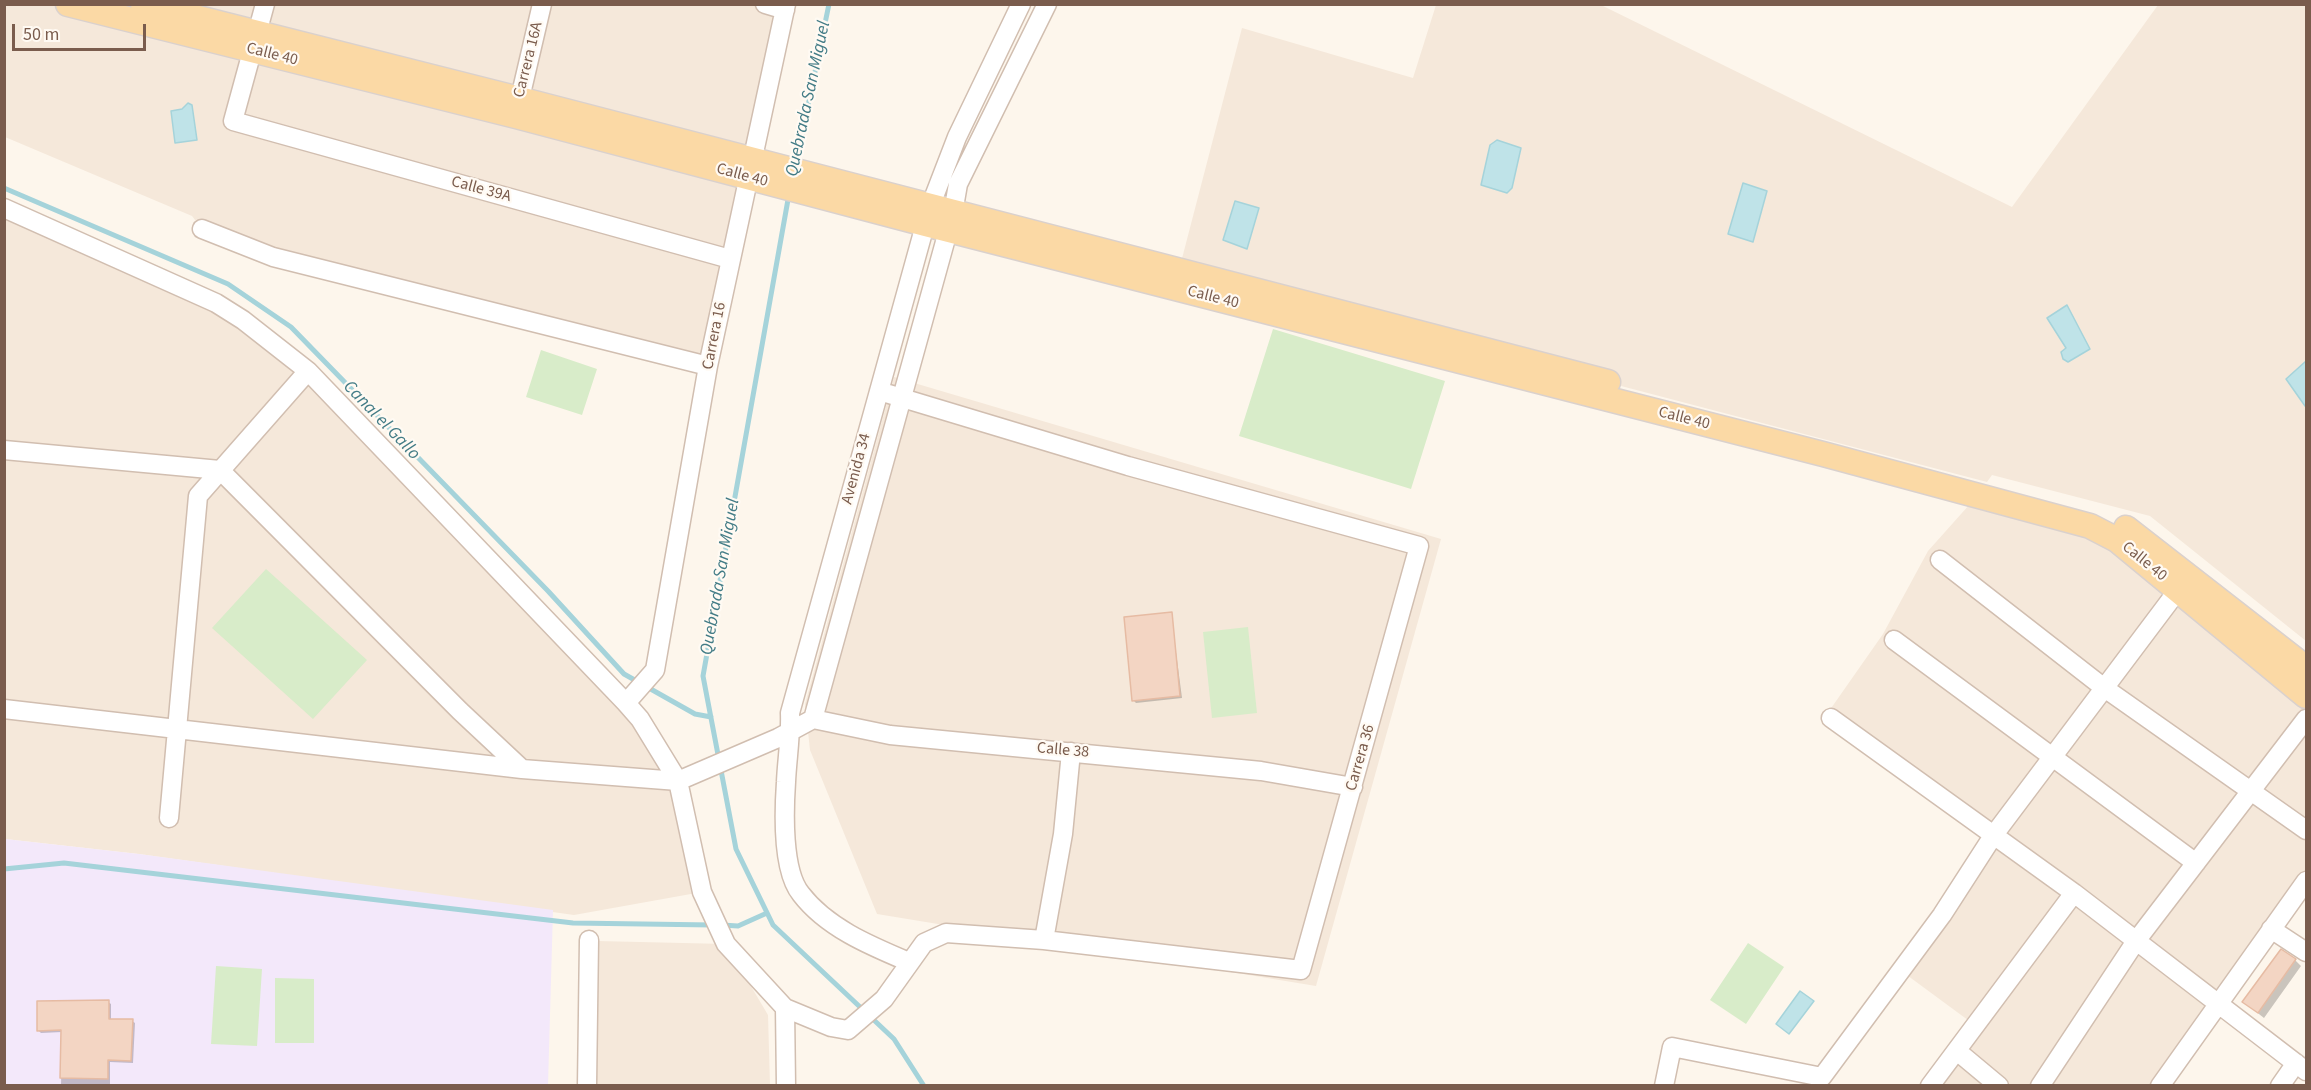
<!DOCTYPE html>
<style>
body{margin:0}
#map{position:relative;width:2311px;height:1090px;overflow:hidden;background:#fdf6ec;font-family:"Source Sans 3",sans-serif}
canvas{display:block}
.frame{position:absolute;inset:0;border:6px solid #7a5c4d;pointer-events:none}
.scale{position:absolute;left:12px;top:24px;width:134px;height:27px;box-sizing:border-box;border:3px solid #7a5c4d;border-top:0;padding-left:8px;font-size:18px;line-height:21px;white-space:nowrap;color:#7a5c4d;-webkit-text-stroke:4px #fffaf3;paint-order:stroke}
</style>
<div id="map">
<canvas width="2311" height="1090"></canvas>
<div class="frame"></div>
<div class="scale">50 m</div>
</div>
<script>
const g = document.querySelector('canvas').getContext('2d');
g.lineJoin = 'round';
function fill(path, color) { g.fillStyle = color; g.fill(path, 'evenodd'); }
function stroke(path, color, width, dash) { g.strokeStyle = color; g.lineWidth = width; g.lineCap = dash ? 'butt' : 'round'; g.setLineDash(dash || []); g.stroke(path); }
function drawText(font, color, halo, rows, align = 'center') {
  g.font = font + ' "Source Sans 3",sans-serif'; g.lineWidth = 4.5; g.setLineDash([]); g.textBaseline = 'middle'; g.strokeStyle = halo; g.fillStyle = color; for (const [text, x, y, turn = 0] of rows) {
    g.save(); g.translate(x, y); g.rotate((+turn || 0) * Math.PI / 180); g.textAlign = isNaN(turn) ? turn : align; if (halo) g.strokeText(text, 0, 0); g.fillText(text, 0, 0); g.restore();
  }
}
fill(new Path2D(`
 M4,5H786L708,366L202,229L192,216L5,137Z
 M1436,5H1601L2012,207L2158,5H2306V641L2150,516L1992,475L1987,482L1179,270L1242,28L1413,78Z
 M5,208L174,283L308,371L627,701L680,780L702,892L574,915L139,854L5,839Z
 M894,377L1441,539L1316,986L877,914L810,750L805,704Z
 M1978,495L2090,526L2306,696V884L2160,1085H1930L1976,1026L1900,970L1993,836L1827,714L1883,634L1928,551Z
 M597,941L726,944L768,1015L770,1085L595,1086Z`), '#f5e8da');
fill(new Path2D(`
 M5,839L139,854L553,910L548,1085L5,1086Z`), '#f3e8fa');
fill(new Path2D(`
 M1273,329L1445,381L1411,489L1239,436Z
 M541,350L597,369L582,415L526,397Z
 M266,569L367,660L313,719L212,628Z
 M1248,627L1257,713L1212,718L1203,632Z
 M1748,943L1784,967L1746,1024L1710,1000Z
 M216,966L262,969L257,1046L211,1044Z
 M275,978L314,979V1043H275Z`), '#d8ecc9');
const water = new Path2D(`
 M188,103L192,105L197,140L175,143L171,111L182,109Z
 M1497,140L1521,148L1512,188L1507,193L1481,185L1490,145Z
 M1743,183L1767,191L1753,242L1728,234Z
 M1235,201L1259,208L1247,249L1223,240Z
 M2067,305L2090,349L2068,362L2063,359L2061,352L2066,348L2047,318Z
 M2306,361V404L2305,406L2286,379Z
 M1800,991L1814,1001L1789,1034L1776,1024Z`);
fill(water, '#bfe3e8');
stroke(water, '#a5d3da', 1.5);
fill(new Path2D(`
 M1171,614L1182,698L1136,703L1134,701Z
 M2295,960L2301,966L2264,1018L2250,1007Z
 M108,1002L111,1004V1020L132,1021L135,1023L133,1063L110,1062V1086H61L62,1032L41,1033L38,1030Z`), '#0003');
stroke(new Path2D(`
 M796,164L829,4
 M4,188L228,284L291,327L548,591L624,674L695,714L711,717
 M789,194L703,676L736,849L773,925L894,1039L924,1086
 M4,869L64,863L573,923L713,925
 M722,925L738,926L767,913`), '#a5d3da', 5);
const building = new Path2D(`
 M1172,612L1180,696L1132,701L1124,617Z
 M2281,949L2296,959L2258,1013L2242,1002Z
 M109,1000V1019H133L131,1061L108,1060V1079L60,1078L61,1030L37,1031V1001Z`);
fill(building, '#f3d5c3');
stroke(building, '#e6bba3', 1.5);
const minor = new Path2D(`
 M265,4L233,121L730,259
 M765,4L785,10
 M786,4L708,366L655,670L626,703L640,719L678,781L702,892L726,944L785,1008L831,1027L848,1030L884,999L924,943L946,933L1044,940L1301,970L1419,546L1128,466L879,391
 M517,111L542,4
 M4,208L216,303L243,320L308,371L626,703
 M202,229L273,257L708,366
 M4,450L220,470L460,711L522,769
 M1940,560L2103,687L2306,830
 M1894,640L2196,863
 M4,709L522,769L678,781L778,738L813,719L890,735L1261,771L1353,787
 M1831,718L2074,893L2306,1071
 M813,719L953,213L958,184L1047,4
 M169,818L198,496L308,371
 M2271,929L2306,952
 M1044,940L1063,834L1071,752
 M909,962C871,946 827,928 801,894C782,871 784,811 786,782C787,759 791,736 790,713L930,207L957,137L1021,4
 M785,1008L786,1086
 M1957,1051L1999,1086
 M587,1086L589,940
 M1664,1086L1672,1047L1822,1077L1942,915L1993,836L2178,590
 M1930,1086L2074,893
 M2040,1086L2136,941L2306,719
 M2160,1086L2306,881
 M2280,1086L2296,1063`);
const major = new Path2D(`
 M68,4L516,116L925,224L1823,454L2090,526L2117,540L2306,696
 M143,4L519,99L1608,382
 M2126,528L2306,668`);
stroke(minor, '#d1beb0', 21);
stroke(major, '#dad1cd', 27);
stroke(minor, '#fff', 18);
stroke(major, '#fbd9a5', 24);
drawText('16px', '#7a5c4d', '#fffaf3', [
 ["Calle 40",272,55,14],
 ["Carrera 16A",529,60,-76],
 ["Calle 40",742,176,15],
 ["Calle 39A",481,190,15],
 ["Calle 40",1213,298,14],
 ["Carrera 16",715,336,-79],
 ["Calle 40",1684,419,14],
 ["Avenida 34",857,469,-75],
 ["Calle 40",2144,562,39],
 ["Calle 38",1063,751,5],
 ["Carrera 36",1361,758,-74]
]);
drawText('italic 18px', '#437c86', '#fffaf3', [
 ["Quebrada San Miguel",809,99,-78],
 ["Canal el Gallo",381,421,46],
 ["Quebrada San Miguel",721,577,-80]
]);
</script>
